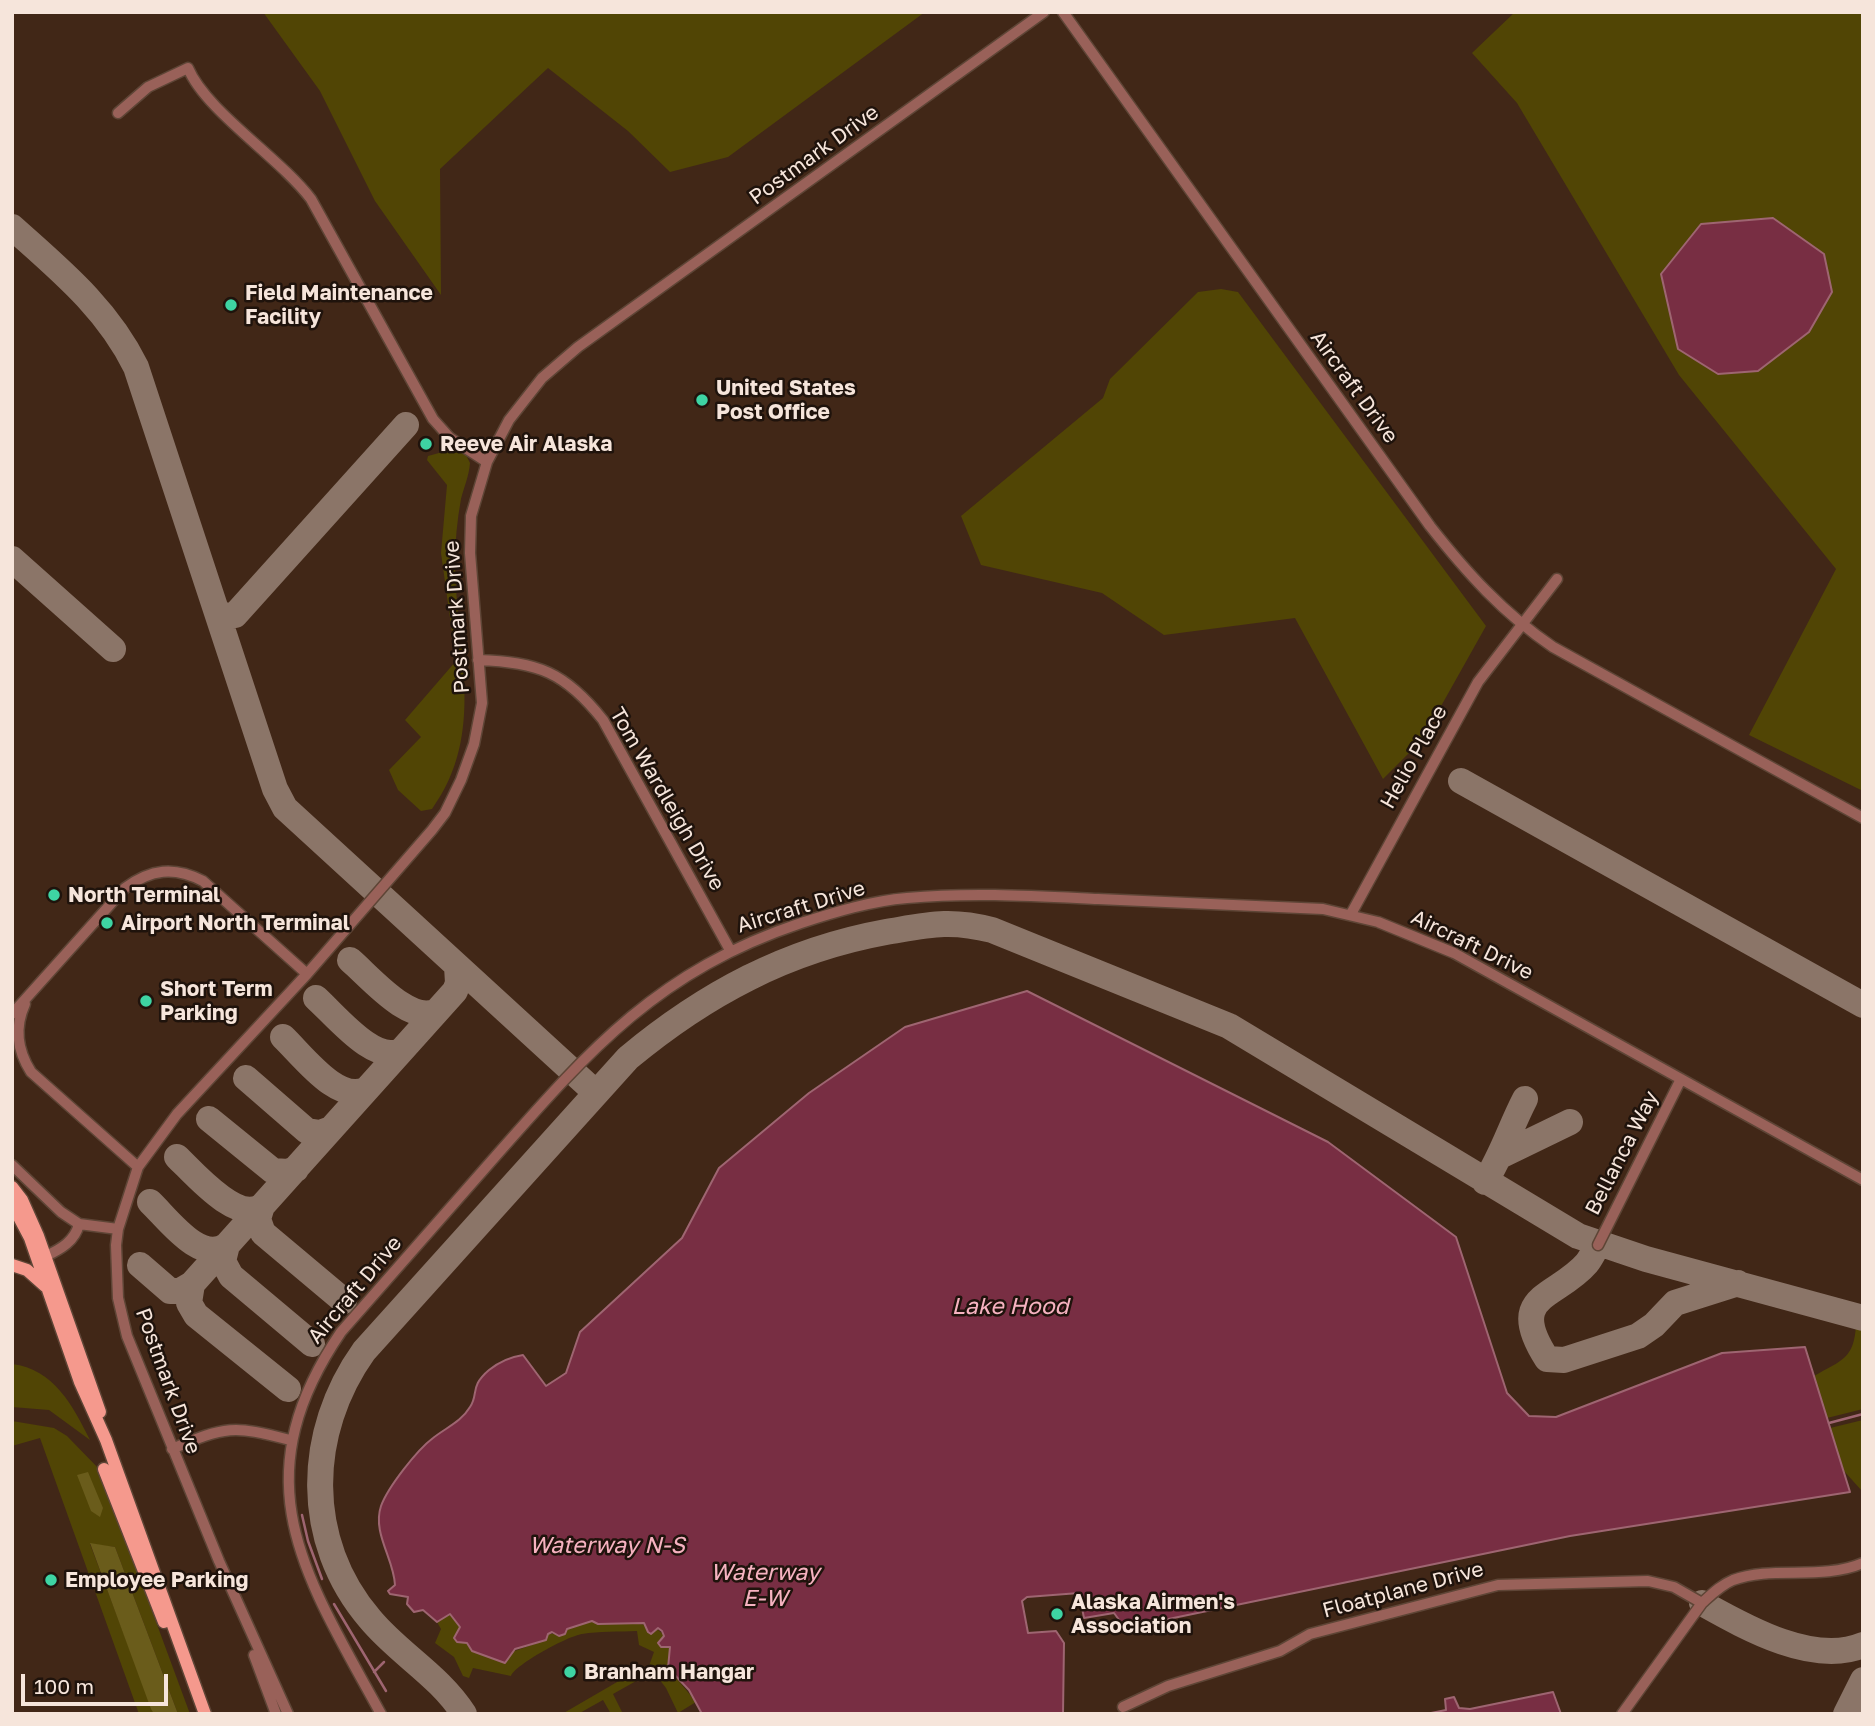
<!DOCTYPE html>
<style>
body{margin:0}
#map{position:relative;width:1875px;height:1726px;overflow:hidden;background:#412717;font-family:"Golos Text",sans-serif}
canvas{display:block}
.frame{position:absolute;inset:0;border:14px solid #f6e5db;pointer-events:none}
.scale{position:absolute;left:21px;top:1674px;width:147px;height:32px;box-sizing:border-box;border:4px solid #f6e5db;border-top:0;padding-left:9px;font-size:21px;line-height:24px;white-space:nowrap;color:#f6e5db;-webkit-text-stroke:5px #1f130c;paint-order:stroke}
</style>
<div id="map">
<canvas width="1875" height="1726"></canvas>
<div class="frame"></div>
<div class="scale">100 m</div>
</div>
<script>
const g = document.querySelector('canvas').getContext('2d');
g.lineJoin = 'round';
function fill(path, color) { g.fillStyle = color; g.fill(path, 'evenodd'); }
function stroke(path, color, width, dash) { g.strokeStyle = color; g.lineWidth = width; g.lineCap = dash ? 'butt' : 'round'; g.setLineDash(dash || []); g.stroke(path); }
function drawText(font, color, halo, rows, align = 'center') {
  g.font = font + ' "Golos Text",sans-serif'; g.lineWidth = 5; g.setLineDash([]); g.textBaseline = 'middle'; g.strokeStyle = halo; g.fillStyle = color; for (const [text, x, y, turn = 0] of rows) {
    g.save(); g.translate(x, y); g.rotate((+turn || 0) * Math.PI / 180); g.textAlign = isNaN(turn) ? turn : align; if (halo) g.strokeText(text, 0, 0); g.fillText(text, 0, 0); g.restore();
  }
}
fill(new Path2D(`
 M263,12H925L728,157L670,172L628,131L548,68L440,169L441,295L375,201L320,91Z
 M1515,12H1863V791L1749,735L1836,569L1679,375L1517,103L1472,53Z
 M1221,289L1238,292L1486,626L1422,740L1383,779L1295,618L1164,635L1102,593L981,565L961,516L1103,398L1110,379L1198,292Z
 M457,448L466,455L470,463C469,476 464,487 461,499C457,521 455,542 455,564C456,649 487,733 432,809L421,811L398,790L389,770L421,737L405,720L456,661L441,553L447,485L427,460L428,456Z
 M1856,1325L1863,1328V1409L1827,1418L1814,1376C1842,1360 1854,1359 1856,1325Z
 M12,1364C54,1369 73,1406 90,1440L49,1410L12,1407Z
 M1863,1420V1497L1862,1491L1844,1471L1830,1428Z
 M12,1421L54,1428L67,1436L100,1470L190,1714H178L115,1547L90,1544L154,1714H139L40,1438L12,1446Z
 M450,1614L460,1627L454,1638L509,1653L546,1640L548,1634H565L567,1629L592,1621L599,1624C626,1625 660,1616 670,1647C672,1653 666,1661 668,1668L696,1702L678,1713L666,1688L649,1666L654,1652L639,1645L637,1631C619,1632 599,1631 582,1634C568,1636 516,1664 511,1676L473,1668L469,1678L463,1676L454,1657L435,1643L441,1629L437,1622Z
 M636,1671L645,1676L613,1694L623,1714H611L603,1700L578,1714H562Z`), '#514505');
fill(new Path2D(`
 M88,1472L103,1508L100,1517L91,1511L77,1475Z
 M90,1543L115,1547L178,1714H154L151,1709Z`), '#6a5c1b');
const water = new Path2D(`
 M1773,218L1824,254L1832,292L1809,332L1758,371L1718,374L1678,349L1661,274L1701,224Z
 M1027,991L1328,1142L1456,1237L1507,1393L1529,1416L1556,1417L1722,1353L1805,1347L1850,1492L1570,1536L1125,1628L1114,1613L1084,1618L1079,1593L1027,1597L1022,1601L1028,1633L1056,1631L1064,1643L1063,1714H702L689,1690L668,1668L670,1647H661L658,1643L664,1636L662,1631L658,1628L651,1634L648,1632L644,1623L598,1624L592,1621L567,1629L565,1634L559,1636L552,1632L548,1634L546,1640L515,1649L505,1663L472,1651L467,1643L457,1642L454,1638L460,1627L450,1614L437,1622L423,1610L414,1612L407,1604L408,1597L390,1594L388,1591L395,1585C394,1559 372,1533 381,1506C388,1487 417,1450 433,1438C447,1427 461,1422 470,1407C479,1394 469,1387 489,1370C499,1362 510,1357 523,1355L546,1386L566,1373L580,1332L682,1238L719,1168L809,1093L905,1027Z
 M1553,1692L1561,1714H1426L1446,1710L1445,1699L1454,1697L1459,1708L1470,1709Z`);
fill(water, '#782e43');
stroke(water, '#9e6571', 2);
stroke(new Path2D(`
 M1829,1423L1863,1414
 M302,1515L308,1541L322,1579
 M334,1604L386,1691
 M374,1672L384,1662`), '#9e6571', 2.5);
stroke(new Path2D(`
 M12,227C60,270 107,308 136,367L275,789L285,808L595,1092
 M12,559L113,649
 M217,612L223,616L235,615L406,425
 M1461,781L1863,1005
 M350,960C370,977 410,1025 437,1011
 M316,998C336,1016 376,1066 402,1050
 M283,1037C303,1056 339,1105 367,1089
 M246,1078L307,1131L320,1133L331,1129
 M209,1119L273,1171L288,1172L296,1169
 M1502,1155L1570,1122
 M177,1157C195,1174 237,1224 262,1206
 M1485,1182C1503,1153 1510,1128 1525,1099
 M150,1202C168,1219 201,1265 227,1245
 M262,1206L258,1219L263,1233L344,1301
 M227,1245L223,1261L231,1276L312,1344
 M1598,1245C1594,1251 1591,1258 1587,1263C1556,1299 1505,1294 1547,1359L1564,1360L1638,1336L1654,1325L1675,1303L1738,1283
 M140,1265L170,1291H180L192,1284L455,991L458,983L457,966
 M192,1284L189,1303L196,1315L288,1389
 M1702,1603C1745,1627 1813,1666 1863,1645
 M464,1714C439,1675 399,1654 370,1619C303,1541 306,1432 364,1351L628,1058C705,994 787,950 886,932C928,925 949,919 992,930L1229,1026L1578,1236L1646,1259L1863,1318
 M1846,1714L1863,1680`), '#8b7568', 26);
const minor = new Path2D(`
 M1063,12L1430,526C1467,573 1503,613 1553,647L1863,818
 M118,113L148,87L188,68C206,111 279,157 311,199L433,419L450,438L487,462
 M478,660C538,662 565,672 603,720L730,950
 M1351,914L1478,682L1557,579
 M25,1004C14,1028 17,1050 31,1072L138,1167
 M12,1014L125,888C151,869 174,866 203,881L307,974
 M12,1165L61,1212L79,1224L118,1229
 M1598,1245L1681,1079
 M46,1256C61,1249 75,1241 79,1224
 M172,1449C226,1426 233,1425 290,1440
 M254,1655L276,1714
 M1123,1707L1168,1686L1280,1651L1310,1634L1498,1585L1648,1581L1674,1587L1702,1603
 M288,1714L219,1561L127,1336L118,1298L116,1245L118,1229L138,1167L177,1114L307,974L432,830L445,813L461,780L474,744L482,703L470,553L471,516L487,462L509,420L542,378L578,347L1044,12
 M381,1714C305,1575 239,1482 341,1332C392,1274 443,1216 494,1158C590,1049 658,971 801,923C835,912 871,901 907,898C971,892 1035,896 1098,899C1173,902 1248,906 1323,909L1378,922L1454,953L1863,1180
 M1622,1714L1702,1603C1712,1594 1721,1585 1733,1580C1773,1565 1821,1581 1863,1563`);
const major = new Path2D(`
 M12,1187L22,1200L38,1236L100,1412
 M12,1204L30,1238L80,1382L106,1440L205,1714
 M12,1265L27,1270L45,1286
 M104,1469L164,1622`);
stroke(minor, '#5e4536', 13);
stroke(major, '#5e4536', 15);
stroke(minor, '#996159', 10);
stroke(major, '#f5998d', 12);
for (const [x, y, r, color] of [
 [231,305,7,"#3ed4a3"],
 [702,400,7,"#3ed4a3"],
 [426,444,7,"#3ed4a3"],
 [54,895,7,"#3ed4a3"],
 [107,923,7,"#3ed4a3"],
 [146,1001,7,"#3ed4a3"],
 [51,1580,7,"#3ed4a3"],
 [1057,1614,7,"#3ed4a3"],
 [570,1672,7,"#3ed4a3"]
]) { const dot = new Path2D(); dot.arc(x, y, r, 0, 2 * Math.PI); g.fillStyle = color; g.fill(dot); stroke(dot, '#1f130c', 2.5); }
drawText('21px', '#f6e5db', '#1f130c', [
 ["Postmark Drive",814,155,-36],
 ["Aircraft Drive",1354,387,54],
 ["Postmark Drive",457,617,-94],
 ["Helio Place",1414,757,-61],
 ["Tom Wardleigh Drive",667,799,60],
 ["Aircraft Drive",801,907,-17],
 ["Aircraft Drive",1472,945,26],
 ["Bellanca Way",1622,1153,-63],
 ["Aircraft Drive",355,1290,-50],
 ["Postmark Drive",168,1381,70],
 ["Floatplane Drive",1403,1590,-15]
]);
drawText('bold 21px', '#f6e5db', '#1f130c', [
 ["Field Maintenance",245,293],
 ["Facility",245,317],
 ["United States",716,388],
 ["Post Office",716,412],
 ["Reeve Air Alaska",440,444],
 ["North Terminal",68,895],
 ["Airport North Terminal",121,923],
 ["Short Term",160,989],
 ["Parking",160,1013],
 ["Employee Parking",65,1580],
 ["Alaska Airmen's",1071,1602],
 ["Association",1071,1626],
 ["Branham Hangar",584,1672]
], 'left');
drawText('italic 23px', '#f6b2c0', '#1f130c', [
 ["Lake Hood",1010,1307],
 ["Waterway N-S",607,1546],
 ["Waterway",765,1573],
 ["E-W",765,1599]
]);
</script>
